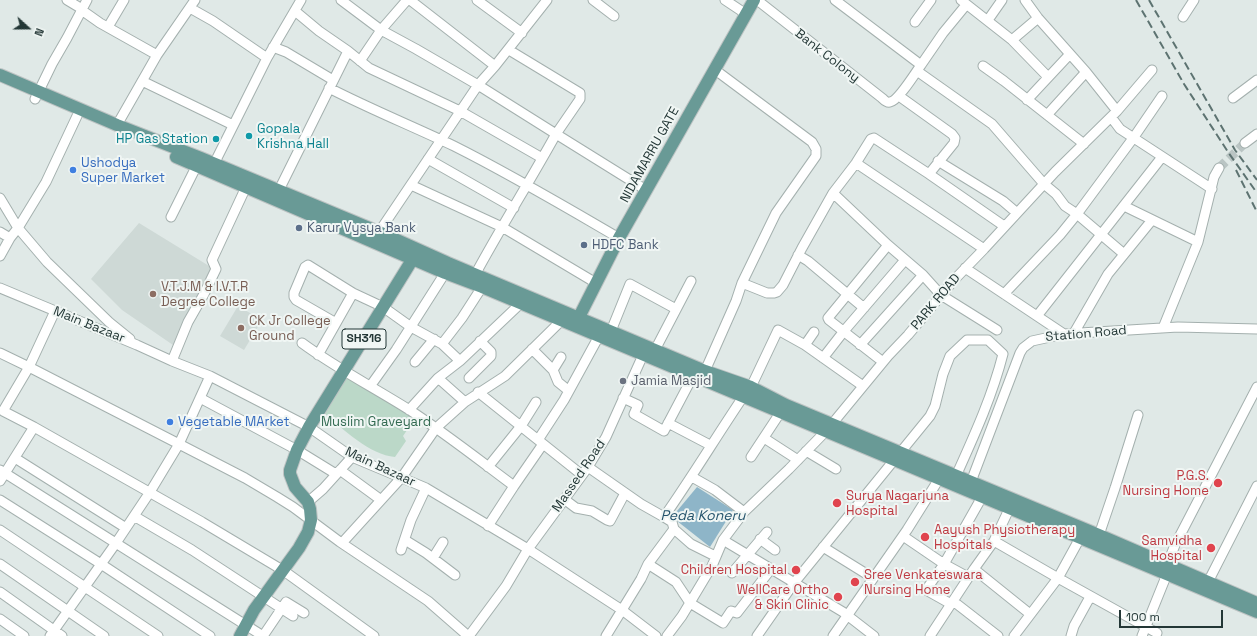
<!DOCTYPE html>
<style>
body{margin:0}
#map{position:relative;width:1257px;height:636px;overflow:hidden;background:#e0e9e7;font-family:"Space Grotesk",sans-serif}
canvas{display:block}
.north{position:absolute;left:8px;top:8px;width:40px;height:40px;-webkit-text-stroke:3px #f0f6f4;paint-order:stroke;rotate:111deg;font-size:11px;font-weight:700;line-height:16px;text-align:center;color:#233736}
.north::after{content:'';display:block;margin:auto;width:14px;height:18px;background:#233736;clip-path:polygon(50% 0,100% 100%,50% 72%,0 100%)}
.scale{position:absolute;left:1119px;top:610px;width:104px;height:18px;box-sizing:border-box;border:2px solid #233736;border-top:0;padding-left:5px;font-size:12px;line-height:14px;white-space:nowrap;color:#233736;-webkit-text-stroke:3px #f0f6f4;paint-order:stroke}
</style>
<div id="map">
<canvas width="1257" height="636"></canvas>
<div class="north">N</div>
<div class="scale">100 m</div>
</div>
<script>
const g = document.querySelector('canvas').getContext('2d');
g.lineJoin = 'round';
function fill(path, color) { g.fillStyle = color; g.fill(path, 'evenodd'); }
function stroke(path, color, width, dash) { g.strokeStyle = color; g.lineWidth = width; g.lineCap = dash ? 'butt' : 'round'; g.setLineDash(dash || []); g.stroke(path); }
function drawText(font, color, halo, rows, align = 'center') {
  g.font = font + ' "Space Grotesk",sans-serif'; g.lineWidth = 4; g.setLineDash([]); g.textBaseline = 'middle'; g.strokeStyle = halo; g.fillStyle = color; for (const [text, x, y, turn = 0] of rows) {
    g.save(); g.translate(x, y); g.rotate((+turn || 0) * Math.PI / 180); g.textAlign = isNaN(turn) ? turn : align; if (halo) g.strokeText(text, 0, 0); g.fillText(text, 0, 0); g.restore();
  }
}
fill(new Path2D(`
 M139,223L214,269L173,345L122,310L91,279Z
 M238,306L262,320L244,350L220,336Z`), '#ced9d6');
fill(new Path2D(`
 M348,374L416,417L403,436L406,441L395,457C370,455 343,429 324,413Z`), '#bbd8c8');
fill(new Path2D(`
 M697,487L733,510L710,547L672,517Z`), '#8eb5c8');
stroke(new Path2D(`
 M1219,168L1245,143`), '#bac5c4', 9, [9, 4.5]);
const minor = new Path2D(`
 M67,0L82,9L83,11L100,23L157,55L117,125
 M341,0L381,30L416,49L478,85L556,134C530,181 501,227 475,275
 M410,0L495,66
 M477,0L522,33
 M593,0L614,16
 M725,0L746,14
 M757,0L882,98C884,100 887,103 890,102C898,101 916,72 921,65L835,0
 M961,0L1012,40L1048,77
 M190,8L213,21L267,58
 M1183,17L1194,0
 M988,20L1002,0
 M915,22L931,0
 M108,27L124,0
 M1012,40L1038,18
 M273,47L286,52L333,80
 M509,50L580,93V99L556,134L646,190
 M348,51L369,68L460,111L542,158
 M157,55L195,0
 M360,61L381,30L407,0
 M921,65L943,33L966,5
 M983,66L1004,81L1084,144
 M917,71L992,124L1044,184L1056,194L1065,206L1077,214L1060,235L1004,294
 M142,81L233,125
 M329,88C370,109 412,126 454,146C510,174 564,206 619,238
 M899,96L952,134L955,138L954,143L929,174
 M1233,98L1257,80
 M35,99L52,64L67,38L87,0
 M1027,100L1070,54
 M1117,111L1152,70
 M1047,115L1086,72
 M1111,117L1120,129L1212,189
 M1245,143L1257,134
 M428,159L514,208
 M938,161L1003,201L1017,213
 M856,163L984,249
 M214,164L267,58L301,0
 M411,185L502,227L596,283
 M279,190L348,51L319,31L295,11
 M833,193L888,245L923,275L941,295L997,330
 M0,198L18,228L47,262L109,322L130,339
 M1124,206L1198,242
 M171,217L199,161
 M0,232L10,238
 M379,232L478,85L495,66L547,0
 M1124,254L1077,214L1134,137L1162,96
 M798,255L808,261L864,308
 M0,256L10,238L18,228L46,182L77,116
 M965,268L1064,334
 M742,283L767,293H774L777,292L783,285L802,248L833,193L856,163L871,139L874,138L929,174L1004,226
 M0,288L137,345L172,361L210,376L309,427L352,457L426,488L528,549L622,610L656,636
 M55,311L29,367L3,411L34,427L202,522L284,571L374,636
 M1037,316L1162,157
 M336,323L296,300L294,297V293L305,267L308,265L353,293L383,307L411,327L442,344L460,361
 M1163,328L1198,242L1214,177L1219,168
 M611,331L630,284L676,309
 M1074,333L1108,274L1152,220
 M302,343C336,368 373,387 408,409C445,433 479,460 514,486L543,444
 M442,344L462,318L482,287
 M805,345L814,332
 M860,345L923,275
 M532,349L553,370L558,382L569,391
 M655,350L691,281
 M0,353L29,367L179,444L245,478L277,497L293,507L340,542L428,601L468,636
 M318,355L353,293
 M823,358L844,331L905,260
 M172,361L188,322L204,294L216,269L212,260L246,187
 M415,362L434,339
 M883,362L829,320L828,318L888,245
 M553,370L561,357
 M705,371L736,301L742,283L776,213L816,156V149L812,142L714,69
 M438,378L465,402
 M469,378L491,356V352L480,341
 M371,385L396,350L445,273
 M751,387L778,330L805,345L863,386
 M478,392L582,475
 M200,398L297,450L336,474
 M623,398L638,405L634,414L664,431L693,376
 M409,410L438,378L460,361L520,304
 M668,423L710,445
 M832,424L888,356L908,335L954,280L984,249L1055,172L1117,111L1086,72L1038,18L1025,0
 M764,438L798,460
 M538,440L564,400L599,336
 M806,451L836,469
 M751,457L780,413
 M15,458L126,528
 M488,467L521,426L536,402
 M588,467L641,504L664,517L672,522L674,529L691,544L715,556
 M0,470L263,636
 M340,470L381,500
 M692,477L715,490L744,512
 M0,481L34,427
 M969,487L1020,353L1023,348L1032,341L1064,334L1178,327L1257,329
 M564,499L576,508L592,511L607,520L610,521L625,493
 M0,500L101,564L210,636
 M308,502L323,489L352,457
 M134,516L192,550L293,616
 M664,517C692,477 716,437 743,397
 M488,526L514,486
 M0,530L158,636
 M1099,535L1115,488L1138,415
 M903,536L944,564L968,577
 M760,539L775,550
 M405,540L426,553L455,575
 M723,540L843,612L874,636
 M994,541L1058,578L1157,633
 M342,543L402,477L436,428L465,402L505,376L565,317
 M823,547L873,578
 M401,550L411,520L426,488
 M433,558L443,542
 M0,564L104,636
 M648,564L676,582L690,603L723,623L731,611L737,613L771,569
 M1167,565L1175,545L1257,387
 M974,569L1030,614
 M732,573L767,532
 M1208,582L1257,486
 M0,592L62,636
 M953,601L998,636
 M951,604L926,590L944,564L982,497
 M0,619L24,636
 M50,636L116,543L150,492L179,444L210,376
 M263,636L286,602L304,613
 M469,636L506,586L528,549L588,467L606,437L643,355
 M606,636L641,579L648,564L674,529
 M667,636L682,616L712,566L723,540L744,512L789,469L826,431
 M757,636L794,583L930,416L935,406L943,374L950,356L967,340H988L1003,354C992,397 974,436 956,476
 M833,636L907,530L939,479
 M930,636L974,569L994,541L1012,503
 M1014,636L1058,578L1080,538
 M1071,636L1074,626L1090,597
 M1142,636L1167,574`);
const major = new Path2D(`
 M0,75L117,125L201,158L379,232L448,263L705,371L751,387L786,405L1099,535L1257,603
 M176,157L445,273L482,287L1257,612
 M576,323L619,238L754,0
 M240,636L254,610L299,548L308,532L311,520L310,509L308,502L295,487L290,474V470L297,450L309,427L417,252`);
stroke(minor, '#a4b0ae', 11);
stroke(major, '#bdc3c3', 14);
stroke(minor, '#fff', 9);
stroke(major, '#699a96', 12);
stroke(new Path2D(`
 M1136,0L1184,84L1228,152L1257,193
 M1149,0L1235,150L1257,180
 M1236,170L1257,212`), '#5d7371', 2, [8, 4]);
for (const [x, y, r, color] of [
 [249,136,4,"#0f9aa8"],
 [216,139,4,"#0f9aa8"],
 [73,170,4,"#3f7fe0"],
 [299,228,4,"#5c6f8a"],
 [584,245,4,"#5c6f8a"],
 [153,294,4,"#8d6e63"],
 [241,328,4,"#8d6e63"],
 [623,381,4,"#6b7280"],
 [170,422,4,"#3f7fe0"],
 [1218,483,5,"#e0444e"],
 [837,503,5,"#e0444e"],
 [925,537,5,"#e0444e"],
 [1211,548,5,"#e0444e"],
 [796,570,5,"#e0444e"],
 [855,582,5,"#e0444e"],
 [838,597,5,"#e0444e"]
]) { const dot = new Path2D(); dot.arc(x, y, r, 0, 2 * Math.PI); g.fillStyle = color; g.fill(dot); stroke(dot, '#f0f6f4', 1.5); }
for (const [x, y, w] of [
 [364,339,44]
]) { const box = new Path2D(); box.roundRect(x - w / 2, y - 10, w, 20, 3); g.fillStyle = '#f0f6f4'; g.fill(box); stroke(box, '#233736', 1); }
drawText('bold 12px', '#233736', null, [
 ["SH316",364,339]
]);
drawText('13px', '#233736', '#f0f6f4', [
 ["Bank Colony",827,56,38],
 ["NIDAMARRU GATE",650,155,-61],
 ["PARK ROAD",936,302,-50],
 ["Main Bazaar",89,325,22],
 ["Station Road",1086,334,-5],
 ["Main Bazaar",380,467,25],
 ["Massed Road",579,476,-56]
]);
drawText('13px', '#0d838f', '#f0f6f4', [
 ["Gopala",257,129],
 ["Krishna Hall",257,144],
 ["HP Gas Station",208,139,"right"]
], 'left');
drawText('13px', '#366cbe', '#f0f6f4', [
 ["Ushodya",81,163],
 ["Super Market",81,178],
 ["Vegetable MArket",178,422]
], 'left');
drawText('13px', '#4e5e75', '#f0f6f4', [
 ["Karur Vysya Bank",307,228],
 ["HDFC Bank",592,245]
], 'left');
drawText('13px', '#785e54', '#f0f6f4', [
 ["V.T.J.M & I.V.T.R",161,287],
 ["Degree College",161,302],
 ["CK Jr College",249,321],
 ["Ground",249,336]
], 'left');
drawText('13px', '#5b616d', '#f0f6f4', [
 ["Jamia Masjid",631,381]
], 'left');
drawText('13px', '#326a51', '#f0f6f4', [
 ["Muslim Graveyard",376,422]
]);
drawText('13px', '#be3a42', '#f0f6f4', [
 ["P.G.S.",1209,476],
 ["Nursing Home",1209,491],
 ["Surya Nagarjuna",846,496,"left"],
 ["Hospital",846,511,"left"],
 ["Aayush Physiotherapy",934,530,"left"],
 ["Hospitals",934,545,"left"],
 ["Samvidha",1202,541],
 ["Hospital",1202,556],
 ["Children Hospital",787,570],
 ["Sree Venkateswara",864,575,"left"],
 ["Nursing Home",864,590,"left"],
 ["WellCare Ortho",829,590],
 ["& Skin Clinic",829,605]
], 'right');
drawText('italic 14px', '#24536c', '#f0f6f4', [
 ["Peda Koneru",703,516]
]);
</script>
